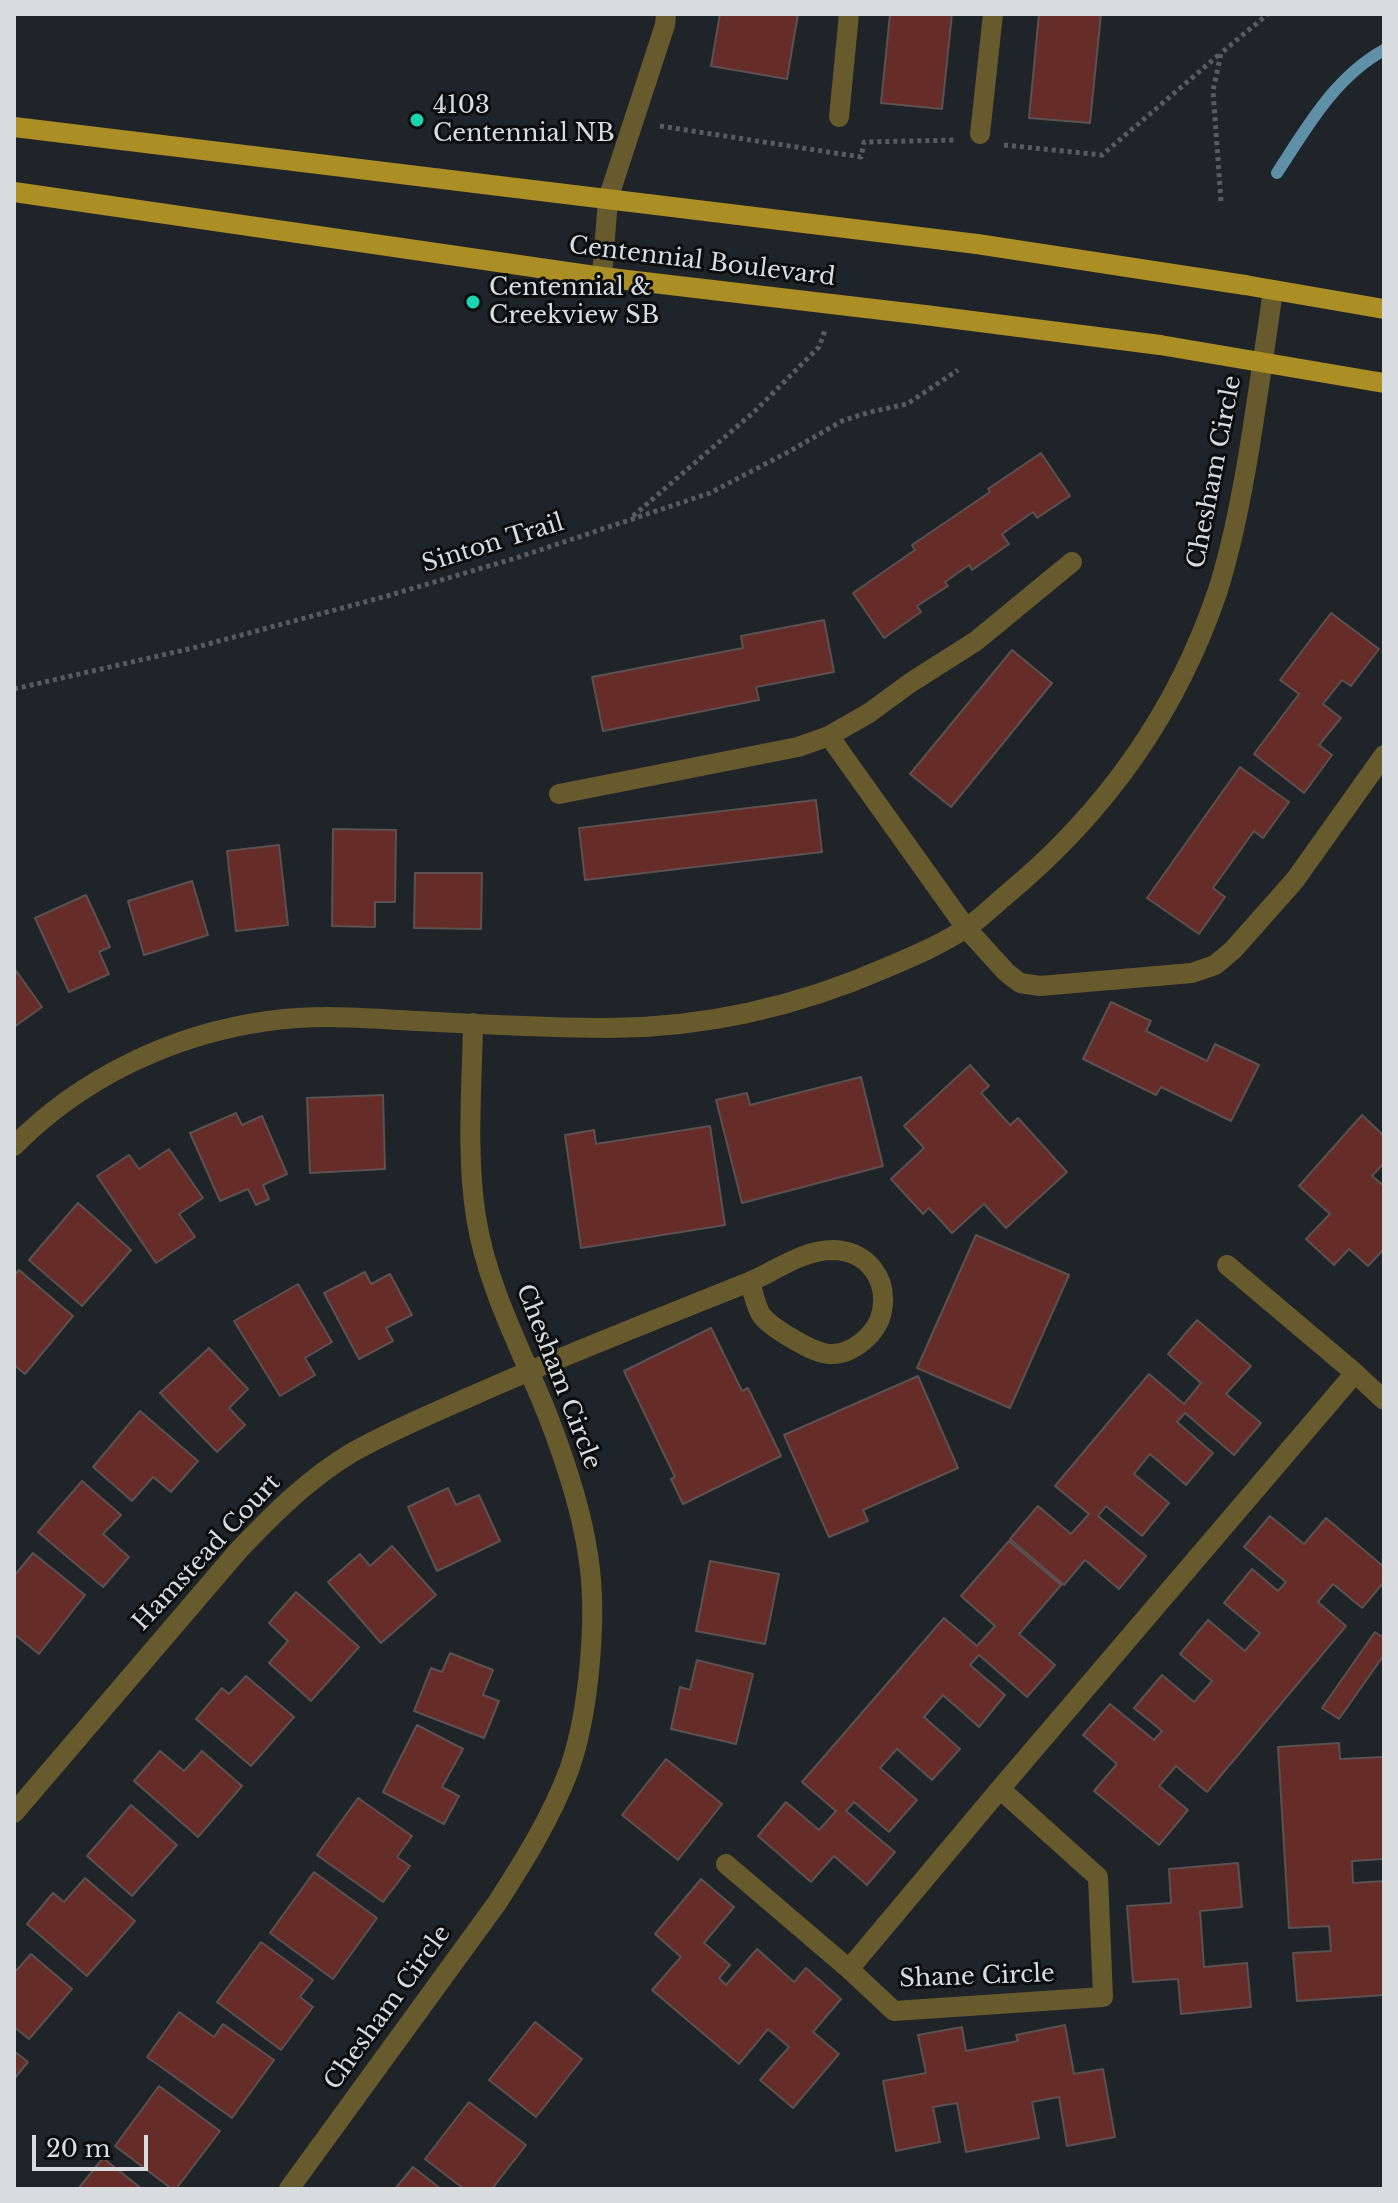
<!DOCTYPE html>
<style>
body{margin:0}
#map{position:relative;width:1398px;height:2203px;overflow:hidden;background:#1f2428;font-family:"Libre Baskerville",serif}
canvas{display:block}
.frame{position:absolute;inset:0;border:16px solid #d9dcdf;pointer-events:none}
.scale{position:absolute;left:32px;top:2135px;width:116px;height:36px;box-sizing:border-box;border:4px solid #d9dcdf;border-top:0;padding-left:10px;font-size:24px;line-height:28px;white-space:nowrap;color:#d9dcdf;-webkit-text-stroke:6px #0b0d0f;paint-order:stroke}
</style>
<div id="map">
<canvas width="1398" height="2203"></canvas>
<div class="frame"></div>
<div class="scale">20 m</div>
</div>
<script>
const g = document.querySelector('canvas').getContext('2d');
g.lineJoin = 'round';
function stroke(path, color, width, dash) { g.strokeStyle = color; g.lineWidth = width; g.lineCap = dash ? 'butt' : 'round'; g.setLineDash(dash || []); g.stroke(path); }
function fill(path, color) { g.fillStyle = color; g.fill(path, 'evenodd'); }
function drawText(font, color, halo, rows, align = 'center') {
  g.font = font + ' "Libre Baskerville",serif'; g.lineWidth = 6; g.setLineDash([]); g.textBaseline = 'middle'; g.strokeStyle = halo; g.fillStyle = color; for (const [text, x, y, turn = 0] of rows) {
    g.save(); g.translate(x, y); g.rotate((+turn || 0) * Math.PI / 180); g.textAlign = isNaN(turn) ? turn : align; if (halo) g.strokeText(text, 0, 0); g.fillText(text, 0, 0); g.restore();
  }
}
stroke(new Path2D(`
 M1277,173C1307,127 1335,77 1384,50`), '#5e90a7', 12);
const building = new Path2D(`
 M720,14H798L787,79L711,66Z
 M890,14H952L942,109L881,103Z
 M1039,14H1101L1090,123L1029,118Z
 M1041,453L1070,496L1037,518L1033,512L1002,534L1009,544L972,570L969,565L945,582L948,586L917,606L921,612L884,638L853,593L915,550L912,545L990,492L988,489Z
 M1331,613L1379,649L1351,686L1342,680L1323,704L1341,718L1319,745L1332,755L1304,793L1254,754L1299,694L1280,680Z
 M824,620L834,672L756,687L759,700L603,731L592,677L743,648L741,636Z
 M1012,650L1052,683L951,807L910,774Z
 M1240,767L1289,802L1263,838L1254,831L1213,888L1225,897L1199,934L1147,898Z
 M816,800L822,852L585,880L579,828Z
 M333,829L396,830L395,902H375V927L332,926Z
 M279,845L288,925L236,931L227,851Z
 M415,873H482L481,929L414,928Z
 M192,881L208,935L144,955L128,901Z
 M86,895L110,947L99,952L109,974L69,992L35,918Z
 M14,968L42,1007L14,1027Z
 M1111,1002L1151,1021L1146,1031L1207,1061L1215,1044L1259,1065L1231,1121L1161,1087L1156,1095L1083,1059Z
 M970,1065L989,1086L981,1093L1010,1125L1018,1118L1067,1172L1006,1228L984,1204L952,1233L929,1208L923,1214L891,1179L924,1148L904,1126Z
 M861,1077L883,1166L742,1203L716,1100L747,1093L750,1105Z
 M383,1095L385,1169L310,1173L307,1098Z
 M236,1113L242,1125L262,1116L287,1174L263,1185L269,1199L256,1205L248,1189L220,1201L190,1133Z
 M1362,1115L1384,1136V1163L1372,1176L1384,1186V1249L1368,1266L1349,1249L1334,1265L1306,1239L1330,1214L1299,1186Z
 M710,1126L725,1225L581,1248L565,1135L594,1130L596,1144Z
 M169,1149L203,1198L179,1214L195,1237L156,1263L97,1176L129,1155L139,1169Z
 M78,1203L131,1250L82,1306L29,1260Z
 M976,1235L1069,1275L1010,1408L917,1368Z
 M19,1270L73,1316L25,1374L14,1365V1276Z
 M365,1272L371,1284L390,1274L412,1315L386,1328L393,1341L359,1359L324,1293Z
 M298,1284L332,1342L305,1358L315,1375L280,1396L234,1321Z
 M1197,1320L1251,1366L1226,1394L1261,1423L1234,1455L1185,1413L1177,1422L1213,1453L1186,1485L1150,1454L1134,1474L1169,1503L1142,1536L1106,1506L1098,1516L1146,1556L1119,1589L1085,1560L1064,1585L1010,1539L1038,1506L1071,1534L1089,1514L1055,1486L1149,1374L1184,1404L1201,1383L1168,1354Z
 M711,1328L742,1391L748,1388L781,1456L683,1504L671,1479L675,1477L624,1371Z
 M209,1348L248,1389L229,1408L245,1425L217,1452L160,1393Z
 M918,1376L958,1468L863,1510L868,1521L829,1537L784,1435Z
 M140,1411L198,1461L171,1492L153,1477L132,1501L93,1467Z
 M82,1481L121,1515L103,1534L129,1557L103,1587L38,1532Z
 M448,1488L456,1505L479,1495L500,1541L437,1571L408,1507Z
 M1270,1516L1304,1544L1326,1518L1384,1567V1582L1362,1608L1333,1584L1318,1602L1346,1626L1207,1792L1176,1766L1159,1786L1188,1810L1159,1845L1094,1791L1117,1764L1083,1735L1110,1704L1154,1740L1162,1731L1134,1708L1162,1675L1194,1702L1212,1681L1180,1654L1208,1620L1245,1651L1260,1633L1224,1603L1252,1569L1278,1591L1286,1582L1244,1547Z
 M1009,1541L1061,1585L1019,1634L1055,1665L1027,1697L979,1655L970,1665L1005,1695L979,1727L943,1695L924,1717L960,1749L932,1780L897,1749L880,1768L917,1800L889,1832L854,1802L846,1811L895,1852L867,1885L834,1856L811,1882L758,1836L786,1802L819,1830L836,1811L802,1782L944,1618L977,1646L995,1626L961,1596Z
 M392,1546L436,1595L381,1643L328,1582L360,1554L370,1566Z
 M33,1553L85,1595L39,1654L14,1634V1576Z
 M710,1561L779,1574L765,1644L696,1631Z
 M296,1592L359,1647L311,1701L269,1663L288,1641L269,1623Z
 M1375,1632L1384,1638V1655L1339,1719L1322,1708Z
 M450,1653L493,1670L483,1695L499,1701L484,1738L414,1711L431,1668L442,1672Z
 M697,1660L753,1674L736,1744L671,1729L680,1687L690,1690Z
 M246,1676L294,1717L251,1766L196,1719L222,1688L229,1694Z
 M417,1725L463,1749L442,1787L459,1796L444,1824L383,1792Z
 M1339,1743L1340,1759L1384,1757V1859L1352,1861L1353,1883L1384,1881V1995L1297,2001L1293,1953L1331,1951L1329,1926L1289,1928L1278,1747Z
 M160,1751L184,1771L202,1751L242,1786L198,1837L134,1781Z
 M666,1759L722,1804L678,1860L622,1815Z
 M358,1798L412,1836L397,1857L410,1866L383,1902L317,1855Z
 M131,1805L177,1845L132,1896L87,1856Z
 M1238,1863L1242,1907L1200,1911L1204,1967L1247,1963L1251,2007L1181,2014L1178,1979L1133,1982L1127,1906L1171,1903L1169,1869Z
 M314,1872L377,1918L333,1979L270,1933Z
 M85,1878L135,1921L87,1976L27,1924L53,1893L64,1902Z
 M701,1879L734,1907L704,1943L730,1965L719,1978L726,1985L757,1949L794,1982L806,1968L841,1999L813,2032L839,2054L793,2108L760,2080L789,2047L768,2029L739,2064L652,1990L681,1957L655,1934Z
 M261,1942L313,1980L300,1997L313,2007L281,2050L217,2002Z
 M31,1954L72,1989L29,2039L14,2027V1973Z
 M179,2012L214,2037L223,2024L274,2060L232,2118L147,2057Z
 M535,2022L582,2059L536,2117L489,2080Z
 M1065,2025L1074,2074L1103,2069L1115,2137L1067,2146L1059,2097L1032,2102L1039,2138L966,2152L957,2103L933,2107L940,2142L896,2151L883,2081L926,2073L918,2035L962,2027L966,2051L1018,2041L1016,2035Z
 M14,2051L28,2062L14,2079Z
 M159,2086L220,2131L176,2189H172L115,2146Z
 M469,2102L526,2145L492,2189H464L425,2159Z
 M103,2158L142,2189H78Z
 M413,2167L441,2189H395Z`);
fill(building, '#662c28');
stroke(building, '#5a5150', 2);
stroke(new Path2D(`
 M660,126L861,157L864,142L955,140
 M1004,145L1102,155L1221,53
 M1221,201L1213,91L1221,53L1268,14
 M633,516L755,411L819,347L825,330
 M14,689L193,648L387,596L516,558L710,493L790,451L842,421L870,412L907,404L958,370`), '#585c60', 5, [4, 4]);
stroke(new Path2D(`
 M839,117L849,14
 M980,134L993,14
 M602,277L608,199L665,25L666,14
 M829,736L966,928L1006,972L1020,983L1040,986L1192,973L1215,965L1233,950L1295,880L1384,755
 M559,794L798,747L829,736L869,713L910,683L976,641L1072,562
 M14,1146C81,1078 173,1034 268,1021C317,1014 367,1018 416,1021C480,1024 544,1028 608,1028C706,1028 799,1006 888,967C914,956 942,944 966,928C980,919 993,906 1006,895C1105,813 1177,712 1218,590C1233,543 1242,494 1250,445C1258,393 1266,342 1273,290
 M1227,1265L1355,1373L1384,1400
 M1000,1789L1098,1877L1103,1997L894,2011L849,1969L1000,1789L1355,1373
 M14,1813L238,1551C273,1514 309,1478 353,1452C392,1430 433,1413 474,1395C564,1355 657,1319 749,1282C776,1271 802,1250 833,1250C867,1251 888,1278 882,1311C878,1333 853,1355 830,1354C814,1354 772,1328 762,1316C756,1308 753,1292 750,1282
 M726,1864L849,1969
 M289,2189L497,1903C524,1861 551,1818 569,1770C589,1714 598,1614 588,1555C581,1507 565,1460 548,1416C522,1351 487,1287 476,1217C466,1154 472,1087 473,1023`), '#675a2d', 20);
stroke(new Path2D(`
 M14,127L977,244
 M14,192L602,277L925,315
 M1245,285L1384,309
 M1160,345L1384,383`), '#ab8f25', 20);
stroke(new Path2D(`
 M977,244L1245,285
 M925,315L1160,345`), '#ab8f25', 20);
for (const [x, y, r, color] of [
 [417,120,8,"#1bd5b1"],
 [473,302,8,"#1bd5b1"]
]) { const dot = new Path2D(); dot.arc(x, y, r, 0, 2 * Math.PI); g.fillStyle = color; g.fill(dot); stroke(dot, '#0b0d0f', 3); }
drawText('24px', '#d9dcdf', '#0b0d0f', [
 ["4103",433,106],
 ["Centennial NB",433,134],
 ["Centennial &",489,288],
 ["Creekview SB",489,316]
], 'left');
drawText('24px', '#d9dcdf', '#0b0d0f', [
 ["Centennial Boulevard",702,262,7],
 ["Chesham Circle",1215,472,-79],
 ["Sinton Trail",493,544,-17],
 ["Chesham Circle",558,1377,69],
 ["Hamstead Court",207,1553,-47],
 ["Shane Circle",977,1977,-2],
 ["Chesham Circle",388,2008,-54]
]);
</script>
